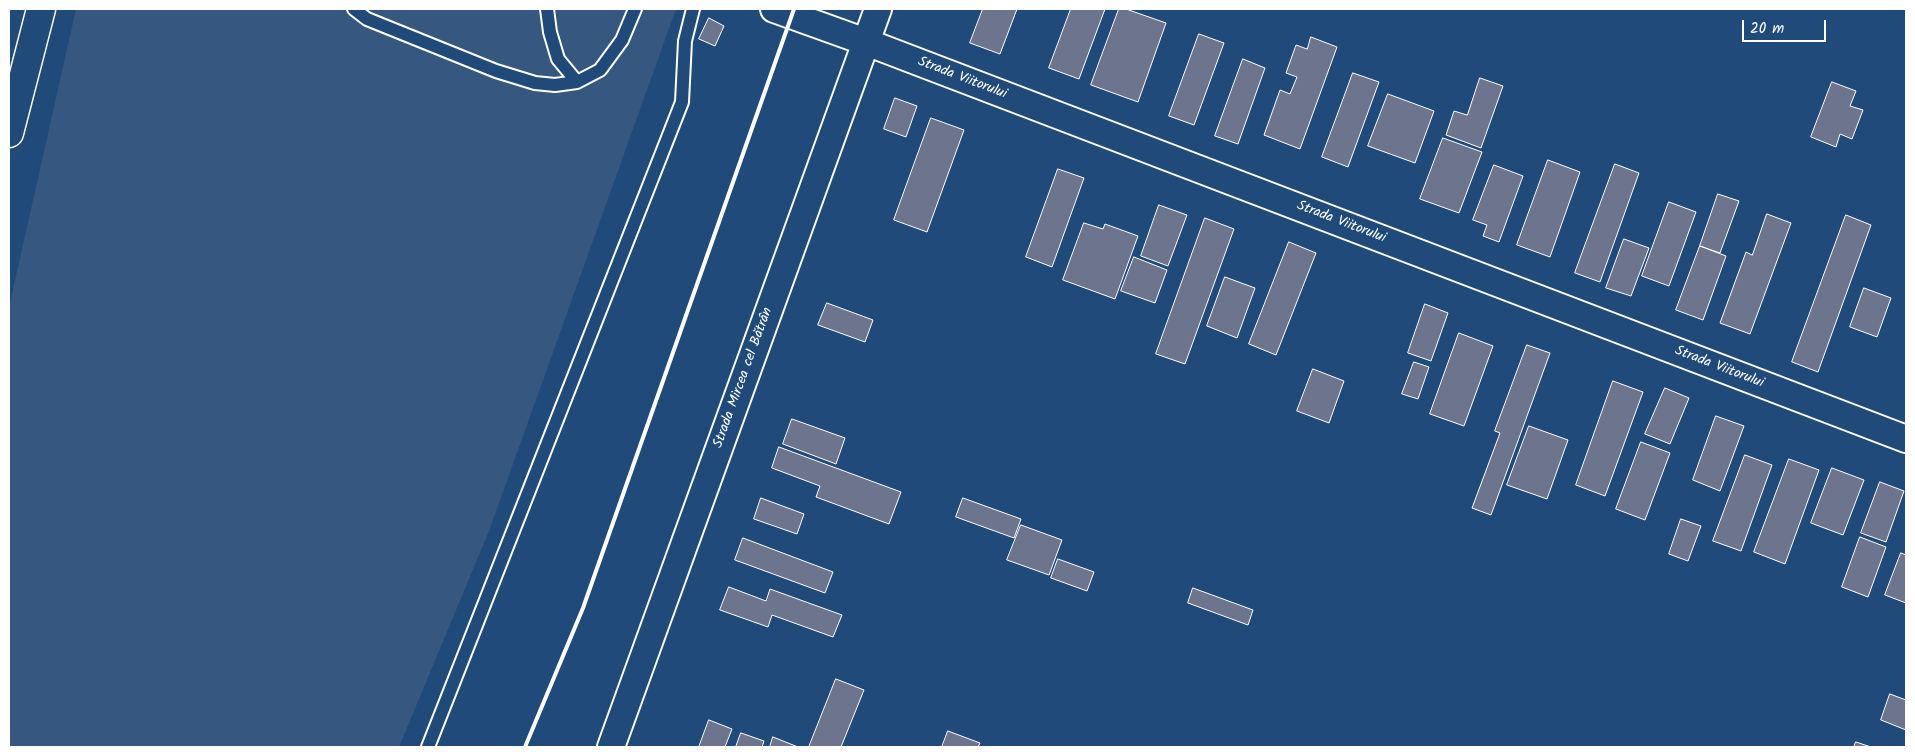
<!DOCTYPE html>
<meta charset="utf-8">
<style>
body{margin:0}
#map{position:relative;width:1915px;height:756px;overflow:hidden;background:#1f4a7a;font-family:Kalam,sans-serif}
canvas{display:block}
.frame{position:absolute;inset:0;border:10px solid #fff;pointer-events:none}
.scale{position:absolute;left:1742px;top:20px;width:84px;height:22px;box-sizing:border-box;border:2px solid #fff;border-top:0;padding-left:6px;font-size:15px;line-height:18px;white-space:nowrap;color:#fff;-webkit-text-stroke:4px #1f4a7a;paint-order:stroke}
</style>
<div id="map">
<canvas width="1915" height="756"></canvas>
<div class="frame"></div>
<div class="scale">20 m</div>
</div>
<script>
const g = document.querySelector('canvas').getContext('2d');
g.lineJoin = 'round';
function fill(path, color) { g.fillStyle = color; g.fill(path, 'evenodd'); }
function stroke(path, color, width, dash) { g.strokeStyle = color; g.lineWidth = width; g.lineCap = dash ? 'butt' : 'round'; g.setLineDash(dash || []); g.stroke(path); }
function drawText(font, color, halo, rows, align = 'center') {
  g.font = font + ' Kalam,sans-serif'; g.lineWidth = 4.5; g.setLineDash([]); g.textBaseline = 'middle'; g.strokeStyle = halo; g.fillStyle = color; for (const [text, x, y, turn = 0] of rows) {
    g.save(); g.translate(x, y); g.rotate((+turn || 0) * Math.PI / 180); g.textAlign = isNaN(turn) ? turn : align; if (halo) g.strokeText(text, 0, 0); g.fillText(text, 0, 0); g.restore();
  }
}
fill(new Path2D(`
 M76,9H676L489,531L399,747H9V307Z`), '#365780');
const building = new Path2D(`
 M983,9H1017L1000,54L970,43Z
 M1071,9H1105L1079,79L1049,68Z
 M1119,9H1126L1166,23L1138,102L1091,85Z
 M709,18L724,26L715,46L699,39Z
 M1199,34L1224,43L1194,125L1169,116Z
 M1311,37L1337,47L1300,149L1264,135L1280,90L1290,94L1297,77L1286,73L1296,45L1307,49Z
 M1243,59L1265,68L1238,144L1215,136Z
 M1353,73L1379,82L1348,167L1322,157Z
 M1480,78L1503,86L1481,148L1446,135L1454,111L1467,115Z
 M1832,82L1856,91L1850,106L1863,110L1852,139L1840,134L1836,147L1811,137Z
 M1388,94L1434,111L1415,163L1368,146Z
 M895,98L917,106L906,137L884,129Z
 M931,118L964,130L927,232L894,220Z
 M1443,138L1482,152L1459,213L1420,199Z
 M1548,160L1580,172L1550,257L1517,245Z
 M1615,164L1639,173L1600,282L1575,273Z
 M1494,165L1523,176L1499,242L1483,236L1487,225L1473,220Z
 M1058,169L1084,178L1052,267L1026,257Z
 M1718,194L1739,201L1720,253L1700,246Z
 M1669,202L1696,212L1669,286L1642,276Z
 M1159,205L1187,215L1168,266L1141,256Z
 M1767,214L1791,223L1750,334L1720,323L1746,252L1752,255Z
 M1846,215L1871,225L1818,372L1792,362Z
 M1205,218L1234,229L1185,364L1156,354Z
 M1084,223L1103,229L1105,224L1138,236L1115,299L1063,280Z
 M1624,239L1649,248L1631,296L1606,288Z
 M1289,242L1316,253L1276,355L1249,344Z
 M1700,246L1726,256L1703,320L1676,310Z
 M1134,257L1167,270L1155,303L1121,291Z
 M1225,277L1255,288L1237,338L1207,326Z
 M1864,288L1891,298L1877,337L1850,327Z
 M827,303L873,320L865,342L818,325Z
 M1425,304L1448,313L1431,361L1408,353Z
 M1459,333L1493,346L1464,426L1430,414Z
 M1527,345L1550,353L1491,515L1472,508L1500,433L1495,431Z
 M1414,362L1429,367L1418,399L1402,394Z
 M1313,369L1344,381L1329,423L1297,411Z
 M1613,381L1643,392L1605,496L1576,485Z
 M1665,388L1689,398L1670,444L1645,434Z
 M1716,416L1744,426L1720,491L1693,480Z
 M792,419L845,438L836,464L783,444Z
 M1529,426L1568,440L1547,499L1507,485Z
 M1641,442L1670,453L1645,520L1616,509Z
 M779,447L901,492L889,524L816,497L820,486L772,468Z
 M1745,455L1772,465L1741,551L1713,541Z
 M1789,459L1819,470L1785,564L1754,552Z
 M1832,468L1864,480L1843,535L1811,523Z
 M1880,482L1904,491L1886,542L1861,533Z
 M761,498L804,514L797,534L754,519Z
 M963,498L1021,519L1014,538L956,517Z
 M1681,519L1701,526L1688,561L1669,554Z
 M1021,525L1062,540L1049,575L1007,560Z
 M1860,537L1886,547L1868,597L1842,587Z
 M743,538L833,572L825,593L735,560Z
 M1901,553L1906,555V603L1885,595Z
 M1058,559L1094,572L1087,591L1051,578Z
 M729,587L766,601L770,589L842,615L833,637L772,615L768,627L720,610Z
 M1193,588L1253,610L1248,625L1188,603Z
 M836,679L864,690L841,747H809Z
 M1890,694L1906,700V730L1881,720Z
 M709,720L732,729L725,747H699Z
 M948,731L980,743L978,747H942Z
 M741,733L764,741L762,747H736Z
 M773,737L798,747H770Z
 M1856,742L1871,747H1854Z`);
fill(building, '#6d758e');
stroke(building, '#fff', 1);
const service = new Path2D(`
 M354,9L367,19L496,71L535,83L555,85L577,82L558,59L550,32L547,9
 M577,82L600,70L622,40L635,9
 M428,747L682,102L685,41L693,9`);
const minor = new Path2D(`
 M774,9L866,42L1906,439
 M611,747L878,9`);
const secondary = new Path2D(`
 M9,133L41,9`);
stroke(service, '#fff', 16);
stroke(minor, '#fff', 30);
stroke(secondary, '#fff', 31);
stroke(service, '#1f4a7a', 12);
stroke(minor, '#1f4a7a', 26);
stroke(secondary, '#1f4a7a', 28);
stroke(new Path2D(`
 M525,747L583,608L794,9`), '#fff', 4);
drawText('14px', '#fff', '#1f4a7a', [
 ["Strada Viitorului",962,79,21],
 ["Strada Viitorului",1341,223,21],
 ["Strada Viitorului",1719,368,21],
 ["Strada Mircea cel Bătrân",744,378,-70]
]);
</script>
